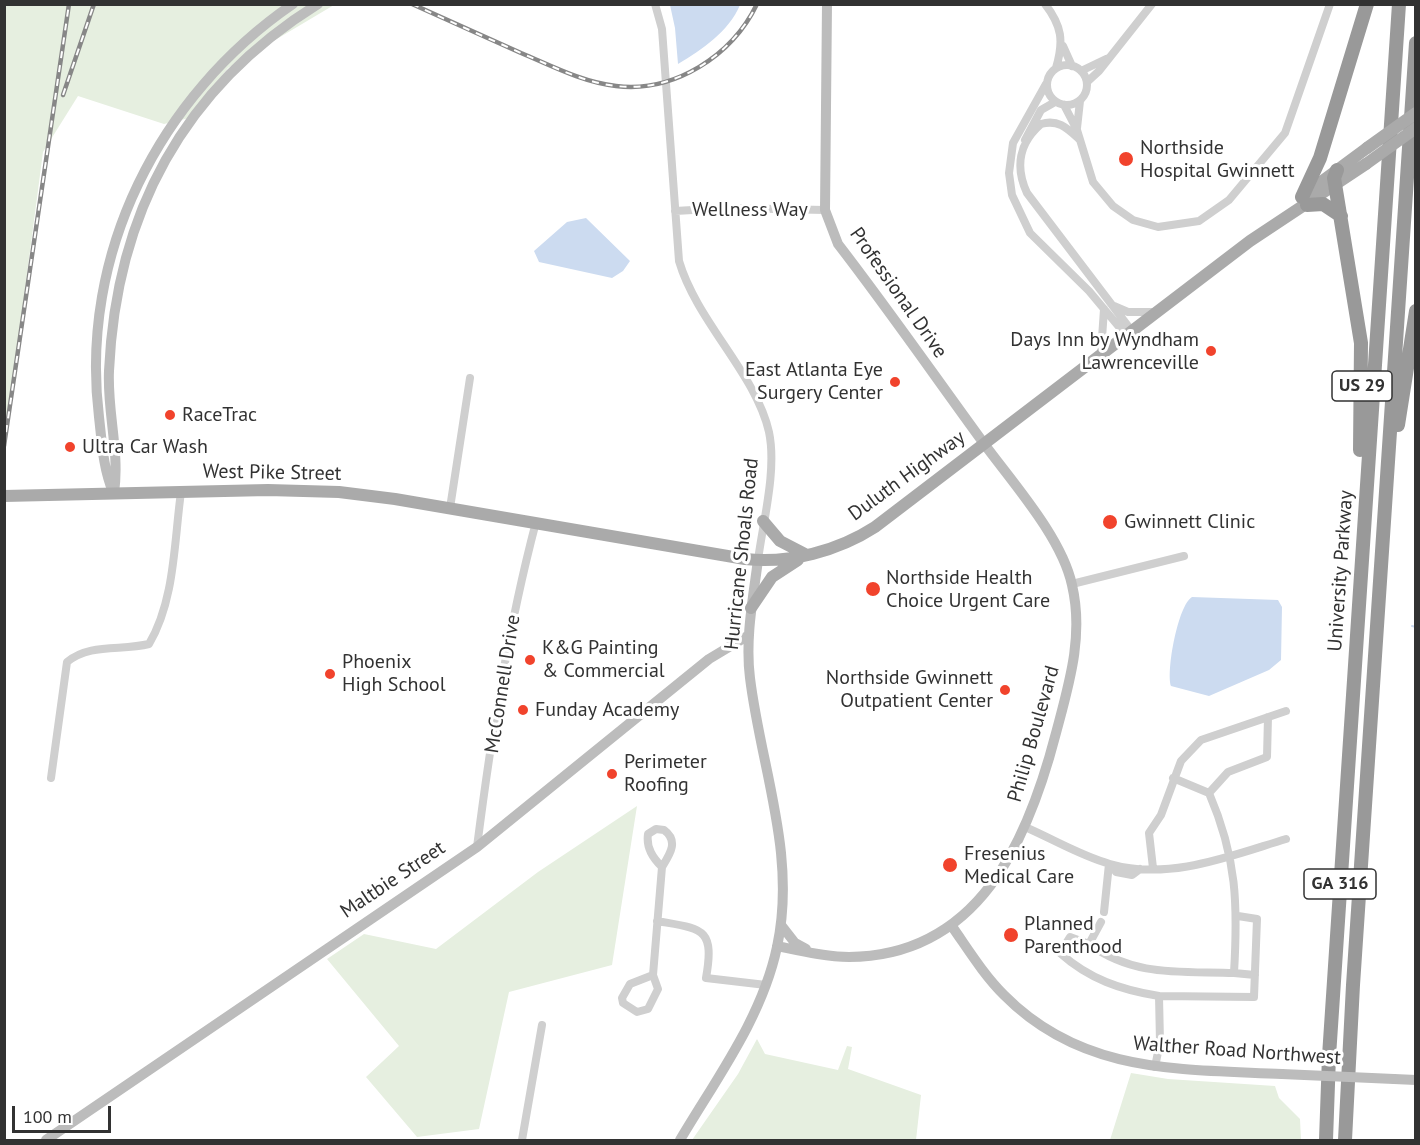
<!DOCTYPE html>
<style>
body{margin:0}
#map{position:relative;width:1420px;height:1145px;overflow:hidden;background:#fff;font-family:"PT Sans",sans-serif}
canvas{display:block}
.frame{position:absolute;inset:0;border:6px solid #323232;pointer-events:none}
.scale{position:absolute;left:12px;top:1106px;width:99px;height:27px;box-sizing:border-box;border:3px solid #323232;border-top:0;padding-left:8px;font-size:18px;line-height:21px;white-space:nowrap;color:#323232;-webkit-text-stroke:4px #fff;paint-order:stroke}
</style>
<div id="map">
<canvas width="1420" height="1145"></canvas>
<div class="frame"></div>
<div class="scale">100 m</div>
</div>
<script>
const g = document.querySelector('canvas').getContext('2d');
g.lineJoin = 'round';
function fill(path, color) { g.fillStyle = color; g.fill(path, 'evenodd'); }
function stroke(path, color, width, dash) { g.strokeStyle = color; g.lineWidth = width; g.lineCap = dash ? 'butt' : 'round'; g.setLineDash(dash || []); g.stroke(path); }
function drawText(font, color, halo, rows, align = 'center') {
  g.font = font + ' "PT Sans",sans-serif'; g.lineWidth = 6; g.setLineDash([]); g.textBaseline = 'middle'; g.strokeStyle = halo; g.fillStyle = color; for (const [text, x, y, turn = 0] of rows) {
    g.save(); g.translate(x, y); g.rotate((+turn || 0) * Math.PI / 180); g.textAlign = isNaN(turn) ? turn : align; if (halo) g.strokeText(text, 0, 0); g.fillText(text, 0, 0); g.restore();
  }
}
fill(new Path2D(`
 M4,5H334L228,68L189,118L164,124L78,96L43,152L8,419L4,412Z
 M637,806L612,965L509,992L479,1129L417,1137L366,1077L399,1046L327,959L364,934L436,949L538,872Z
 M757,1039L765,1054L838,1070L847,1046L852,1047L848,1069L921,1095L916,1140H692L738,1074Z
 M1131,1073L1168,1079L1275,1086L1279,1098L1300,1119L1301,1140H1110Z`), '#e6efe0');
fill(new Path2D(`
 M670,5V4L740,5C729,31 702,50 678,64L675,28Z
 M586,218L630,261L623,271L612,278L539,262L534,251L567,222Z
 M1192,597L1278,600L1282,607L1281,660L1269,670L1209,696L1171,686C1166,671 1178,605 1192,597Z`), '#ccdbf0');
stroke(new Path2D(`
 M1412,626L1416,627`), '#ccdbf0', 2);
stroke(new Path2D(`
 M655,4L662,29L679,261C697,322 756,374 769,432C777,470 763,522 758,560
 M1045,4C1062,26 1064,41 1056,68
 M1063,46L1072,66
 M1047 85a20 20 0 1 1 40 0a20 20 0 1 1-40 0Z
 M1081,71L1106,59
 M1087,82L1099,71L1152,4
 M1046,84L1013,143L1009,173L1012,195L1030,233L1089,291L1125,334
 M1064,105L1077,130L1093,182L1113,206L1133,220L1158,227L1199,221L1229,200L1285,133L1330,4
 M1077,128L1080,101
 M1079,139C1067,128 1058,119 1041,124C1019,143 1015,167 1027,193L1131,330
 M1025,140L1041,110L1055,102
 M675,211L728,208L825,210
 M1114,306L1128,312H1154
 M1101,353L1104,309
 M450,508L470,378
 M1072,584L1184,556
 M51,778L67,662C90,643 121,651 149,644C175,600 174,542 181,492
 M1173,778L1209,793L1228,772L1267,757L1268,717
 M1025,827C1053,839 1081,856 1110,864C1169,881 1230,856 1286,839
 M656,829L664,830C679,841 670,854 662,867C653,858 646,848 648,834Z
 M477,847C491,738 508,628 536,522
 M1112,865L1116,872L1132,875L1140,869
 M1153,868L1149,833L1161,815L1181,761L1201,740L1286,711
 M1104,912L1109,864
 M657,921C702,929 715,927 706,978L766,985
 M1101,922L1089,944C1134,977 1180,971 1234,973C1238,905 1237,858 1209,793
 M1089,944L1070,937L1060,953C1089,979 1121,990 1159,996
 M1234,973L1255,975
 M653,975L658,989L648,1009L637,1012L623,1003L622,998L630,984Z
 M653,975L662,867
 M1155,1067L1160,1042L1159,996L1254,997L1257,919L1238,916
 M522,1140L542,1025`), '#cfcfcf', 8);
stroke(new Path2D(`
 M113,492C103,468 102,443 99,417C79,254 159,96 293,4
 M114,493C120,452 107,412 109,371C116,214 183,88 318,4
 M781,925L795,943L806,949
 M951,925C968,949 983,974 1004,995C1082,1074 1179,1069 1282,1074
 M777,946C801,951 826,957 849,957C979,956 1028,841 1056,733C1069,684 1084,636 1072,585C1062,538 1013,483 985,445C936,378 889,310 838,244L825,210L827,4
 M1394,1079L1416,1080
 M46,1140L477,847L709,659L749,635
 M680,1140C716,1079 762,1018 777,947C797,855 761,768 750,678C745,639 753,599 758,560`), '#bcbcbc', 10);
stroke(new Path2D(`
 M1302,196L1367,148
 M4,496L268,490L339,492L395,499L745,559C789,564 838,551 875,527L1250,241L1366,164
 M763,521L780,541L807,555
 M751,608L772,577L798,560`), '#aaa', 12);
stroke(new Path2D(`
 M1337,170L1334,178L1361,343L1360,450
 M1302,197L1320,158L1367,4
 M1307,205L1323,204L1341,216
 M1398,425L1416,311
 M1326,1140L1329,1056L1399,4
 M1345,1140L1353,985L1416,43`), '#999', 14);
const rail = new Path2D(`
 M412,4C449,21 485,37 521,53C552,66 582,82 616,86C674,93 732,56 757,4
 M63,95L94,4
 M4,446L69,4`);
stroke(rail, '#878787', 4.5);
stroke(rail, '#fff', 2, [7]);
stroke(new Path2D(`
 M1282,1074L1394,1079`), '#bcbcbc', 10);
stroke(new Path2D(`
 M1367,148L1416,113
 M1366,164L1416,128`), '#aaa', 12);
for (const [x, y, r, color] of [
 [1126,159,8,"#f1432c"],
 [1211,351,6,"#f1432c"],
 [895,382,6,"#f1432c"],
 [170,415,6,"#f1432c"],
 [70,447,6,"#f1432c"],
 [1110,522,8,"#f1432c"],
 [873,589,8,"#f1432c"],
 [530,660,6,"#f1432c"],
 [330,674,6,"#f1432c"],
 [1005,690,6,"#f1432c"],
 [523,710,6,"#f1432c"],
 [612,774,6,"#f1432c"],
 [950,865,8,"#f1432c"],
 [1011,935,8,"#f1432c"]
]) { const dot = new Path2D(); dot.arc(x, y, r, 0, 2 * Math.PI); g.fillStyle = color; g.fill(dot); stroke(dot, '#fff', 2); }
for (const [x, y, w] of [
 [1362,386,60],
 [1340,884,72]
]) { const box = new Path2D(); box.roundRect(x - w / 2, y - 15, w, 30, 4.5); g.fillStyle = '#fff'; g.fill(box); stroke(box, '#323232', 1.5); }
drawText('bold 18px', '#323232', null, [
 ["US 29",1362,386],
 ["GA 316",1340,884]
]);
drawText('20px', '#323232', '#fff', [
 ["Northside",1140,148],
 ["Hospital Gwinnett",1140,171],
 ["Days Inn by Wyndham",1199,340,"right"],
 ["Lawrenceville",1199,363,"right"],
 ["East Atlanta Eye",883,370,"right"],
 ["Surgery Center",883,393,"right"],
 ["RaceTrac",182,415],
 ["Ultra Car Wash",82,447],
 ["Gwinnett Clinic",1124,522],
 ["Northside Health",886,578],
 ["Choice Urgent Care",886,601],
 ["K&G Painting",542,648],
 ["& Commercial",542,671],
 ["Phoenix",342,662],
 ["High School",342,685],
 ["Northside Gwinnett",993,678,"right"],
 ["Outpatient Center",993,701,"right"],
 ["Funday Academy",535,710],
 ["Perimeter",624,762],
 ["Roofing",624,785],
 ["Fresenius",964,854],
 ["Medical Care",964,877],
 ["Planned",1024,924],
 ["Parenthood",1024,947]
], 'left');
drawText('20px', '#323232', '#fff', [
 ["Wellness Way",750,210],
 ["Professional Drive",898,293,55],
 ["West Pike Street",272,473,1],
 ["Duluth Highway",907,476,-36],
 ["Hurricane Shoals Road",742,554,-84],
 ["University Parkway",1341,571,-86],
 ["McConnell Drive",503,684,-81],
 ["Philip Boulevard",1034,734,-74],
 ["Maltbie Street",393,880,-34],
 ["Walther Road Northwest",1237,1051,4]
]);
</script>
